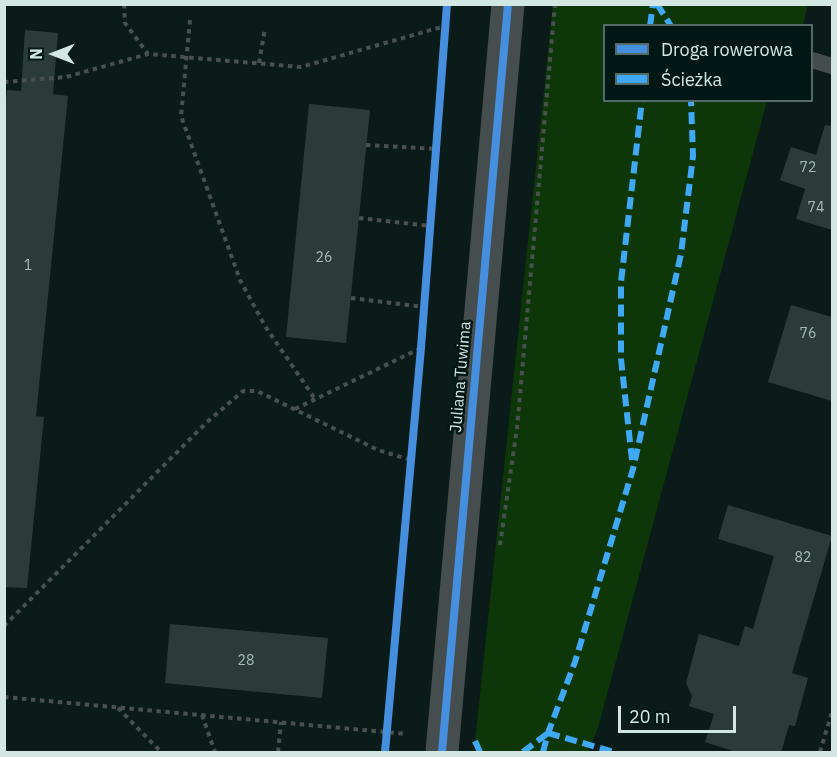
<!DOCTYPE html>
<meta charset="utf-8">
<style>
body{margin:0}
#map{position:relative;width:837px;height:757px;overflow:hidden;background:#0a1b19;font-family:"IBM Plex Sans",sans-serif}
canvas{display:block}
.frame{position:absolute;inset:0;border:6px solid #d2e6e2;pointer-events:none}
.legend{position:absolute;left:603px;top:24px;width:210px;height:78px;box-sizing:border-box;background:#001815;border:2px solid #546a67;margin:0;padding:8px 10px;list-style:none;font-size:18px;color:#d2e6e2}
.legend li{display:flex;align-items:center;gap:12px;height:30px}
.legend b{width:30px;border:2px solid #546a67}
.north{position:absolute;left:24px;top:24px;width:60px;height:60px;-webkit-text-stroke:4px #001815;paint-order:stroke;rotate:270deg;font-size:16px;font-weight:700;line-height:24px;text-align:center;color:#d2e6e2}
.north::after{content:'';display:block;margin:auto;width:21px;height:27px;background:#d2e6e2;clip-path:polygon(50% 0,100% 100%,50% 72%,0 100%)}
.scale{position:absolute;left:618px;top:706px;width:118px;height:27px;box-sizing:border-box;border:3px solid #d2e6e2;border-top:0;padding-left:8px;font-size:18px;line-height:21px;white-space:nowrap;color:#d2e6e2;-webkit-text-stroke:4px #001815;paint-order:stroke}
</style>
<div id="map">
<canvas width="837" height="757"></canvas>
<div class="frame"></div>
<ul class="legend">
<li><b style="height:8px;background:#468fdf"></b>Droga rowerowa</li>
<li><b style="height:8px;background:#3fa9f5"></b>Ścieżka</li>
</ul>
<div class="north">N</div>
<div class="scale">20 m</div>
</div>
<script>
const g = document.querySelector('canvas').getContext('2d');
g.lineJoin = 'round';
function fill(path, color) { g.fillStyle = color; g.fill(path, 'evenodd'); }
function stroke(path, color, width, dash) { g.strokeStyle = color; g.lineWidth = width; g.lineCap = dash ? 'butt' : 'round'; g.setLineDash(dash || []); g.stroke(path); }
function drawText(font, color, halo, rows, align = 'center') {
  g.font = font + ' "IBM Plex Sans",sans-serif'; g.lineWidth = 5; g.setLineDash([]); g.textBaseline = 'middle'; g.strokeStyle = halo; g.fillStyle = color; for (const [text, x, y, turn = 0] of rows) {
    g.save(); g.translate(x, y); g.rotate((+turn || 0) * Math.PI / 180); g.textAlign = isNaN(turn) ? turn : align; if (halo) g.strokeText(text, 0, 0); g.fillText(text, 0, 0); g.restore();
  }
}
fill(new Path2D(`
 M553,5H808L803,25L604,26V100L767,101L598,728L588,752H480L475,741Z`), '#0d3609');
fill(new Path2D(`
 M25,30L58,33L53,94L68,96L36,416L44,417L27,588L4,587V116L7,90L21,91Z
 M309,104L370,110L346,343L286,337Z
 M825,125L832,126V230L796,219L805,189L780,180L791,147L816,155Z
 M791,305L832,317V401L768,382Z
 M728,505L832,536L792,673L808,678L795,726L789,725L781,753H739L705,742L714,714L689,706L692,696L686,683L699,634L739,646L745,626L753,629L774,556L718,539Z
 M170,624L328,638L322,698L165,683Z`), '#2b3c38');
stroke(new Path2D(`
 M124,4L125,23L148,54L301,67L445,26
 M190,20L181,116L240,280L265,326L315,399
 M259,63L265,28
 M4,82L66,77L148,54
 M366,145L436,149
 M359,218L431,226
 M351,298L424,307
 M295,409L421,348
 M500,545L517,428L555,4
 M4,626L207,422L243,391H257L378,450L411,460
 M4,697L407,734
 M118,708L161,752
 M202,715L215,752
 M278,752L281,722
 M820,752L832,712`), '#485150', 4, [4.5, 4.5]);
stroke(new Path2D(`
 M812,60L832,66`), '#444c4c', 16);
stroke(new Path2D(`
 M442,752L508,4`), '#454d4e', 33);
stroke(new Path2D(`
 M657,4L671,26
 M650,26L653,4
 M632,460L621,359V282L642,100
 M548,733L614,752
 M475,741L480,752
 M523,752L548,733
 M543,752L548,733L575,662L633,469L681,254L693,156L691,100`), '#3fa9f5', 6, [12, 6]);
stroke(new Path2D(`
 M385,752L421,348L447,4
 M442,752L508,4`), '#468fdf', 8);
drawText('14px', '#a8bcb8', null, [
 ["72",808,168],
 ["74",816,208],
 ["26",324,258],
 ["1",28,266],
 ["76",808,334],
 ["82",803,558],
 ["28",246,661]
]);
drawText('16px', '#d2e6e2', '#001815', [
 ["Juliana Tuwima",461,377,-85]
]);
</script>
